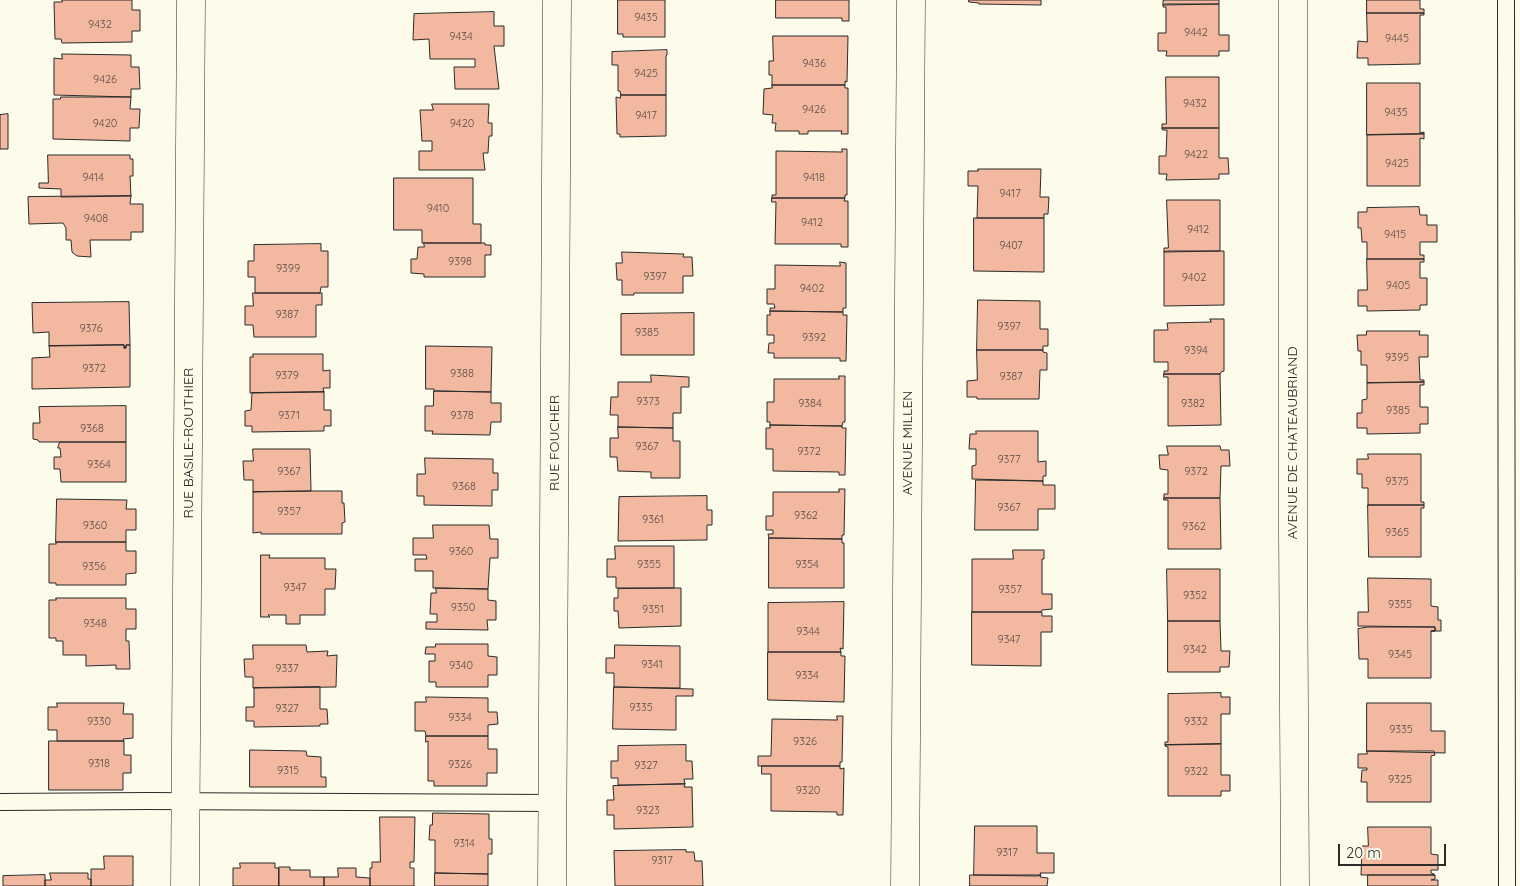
<!DOCTYPE html>
<style>
body{margin:0}
#map{position:relative;width:1520px;height:886px;overflow:hidden;background:#fdfbea;font-family:Quicksand,sans-serif}
canvas{display:block}
.scale{position:absolute;left:1338px;top:844px;width:108px;height:22px;box-sizing:border-box;border:2px solid #2b2b2b;border-top:0;padding-left:6px;font-size:15px;line-height:18px;white-space:nowrap;color:#2b2b2b;-webkit-text-stroke:4px #fdfbea;paint-order:stroke}
</style>
<div id="map">
<canvas width="1520" height="886"></canvas>
<div class="scale">20 m</div>
</div>
<script>
const g = document.querySelector('canvas').getContext('2d');
g.lineJoin = 'round';
function fill(path, color) { g.fillStyle = color; g.fill(path, 'evenodd'); }
function stroke(path, color, width, dash) { g.strokeStyle = color; g.lineWidth = width; g.lineCap = dash ? 'butt' : 'round'; g.setLineDash(dash || []); g.stroke(path); }
function drawText(font, color, halo, rows, align = 'center') {
  g.font = font + ' Quicksand,sans-serif'; g.lineWidth = 4; g.setLineDash([]); g.textBaseline = 'middle'; g.strokeStyle = halo; g.fillStyle = color; for (const [text, x, y, turn = 0] of rows) {
    g.save(); g.translate(x, y); g.rotate((+turn || 0) * Math.PI / 180); g.textAlign = isNaN(turn) ? turn : align; if (halo) g.strokeText(text, 0, 0); g.fillText(text, 0, 0); g.restore();
  }
}
const building = new Path2D(`
 M62,0H132V10H140V31H132V42L62,43L61,39H55L54,2H62Z
 M618,0H665V37H623V34H618Z
 M776,0H849V21H842V18H776Z
 M969,0H1041V5L979,4V3L969,2Z
 M1166,0H1219V4L1163,5V1Z
 M1367,0H1420V9H1424V13H1367Z
 M1166,4H1219V35H1229V51H1219V56H1166L1167,51H1158V33H1166V7H1163V5Z
 M494,12V26H504V46H494L499,89H455L454,67H475V59H430L429,39L413,40L414,14Z
 M1367,13H1424V15H1420V64L1368,65V58H1357L1358,41L1367,42Z
 M773,36H848L847,82L845,81V85H772V75H769V61H773Z
 M667,50V55L666,56V95H621L620,91H618V65H612V52Z
 M62,54L131,55V67H139L140,89H131V97L54,95V58L62,59Z
 M1166,77H1219V128H1162V124H1166Z
 M1367,83H1420V133L1424,132V134L1367,135Z
 M772,85H845V88H848V134H841L842,131H808V134H799V131H775L776,123H772L773,115L763,114L764,89L772,88Z
 M621,95H666V136L620,137V134H617L616,97L620,98Z
 M61,97H131L130,109H140L139,128H130V141L53,139V99H60Z
 M432,104H489L488,123H492V136H489L488,153H483L485,170H419V151H432V141H422L420,110H433Z
 M8,114V149H0V115Z
 M1162,128H1219V158H1228L1229,174H1219V179L1166,180L1167,174H1159V156H1166L1167,130H1163Z
 M1424,134V139L1420,138V186H1367V135Z
 M842,149H847V195H845V198H772V195H776V151L842,152Z
 M48,155H130V159H133V176H130L131,196L61,197V189L39,188V183H48Z
 M978,169H1041L1040,197H1049L1048,214H1044V218H977L978,186H968V171H978Z
 M394,178H473V224H481V243H422V230H394Z
 M131,196L130,204H143V232H131V240H90L91,257L77,256L72,252L71,240H66V228L63,223L29,224L28,197Z
 M772,198H845L844,201H848V247H841V244H775L776,202H772Z
 M1167,200H1220V251L1164,252V248H1168Z
 M1419,207L1420,215H1427V225H1437V242H1420V255H1424V259H1367V242H1362L1361,228H1358V212H1367V208Z
 M974,218H1044V272L974,271Z
 M424,243H485V245H491V255H485V277H424V274L411,273V259H417L418,247H424Z
 M321,244V251H328V287H321L320,293H255V277H248V261H254V245Z
 M1168,251H1224V305L1164,306V252Z
 M622,252L684,254L683,257H692L693,276H683V293H634V295H622V280H617L616,263H622Z
 M1367,259H1424V262H1420V278H1427V305H1420V310L1367,311V306H1358V290H1367Z
 M840,262L846,263V308H843V312L770,311V308H775L774,304H767V289H775V265L840,266Z
 M253,293H322V305H316V337H254L253,325H245V306H253Z
 M978,300L1040,301V329H1048V346H1043V350H977Z
 M129,302L130,345H126V348H124V345L49,346V332L33,333L32,303Z
 M770,311L843,312V315H847L846,361H840V358H774V353H768L769,343H774V335H767V315H770Z
 M694,313V355H621V314Z
 M1210,319H1224V371L1221,372L1220,374H1164V371H1168V362H1154V330H1168L1167,323L1211,322Z
 M1367,331H1420L1419,335H1428V357H1419L1420,380H1424V382L1367,383V365H1361V351H1358L1357,335H1366Z
 M124,345V348H126V345H130V387L32,389V358L50,357L49,346Z
 M426,346L492,347L491,392L434,391V389H426Z
 M977,350H1043V352L1047,353V370H1040L1039,399H977V397H967V381L977,380Z
 M253,354H323V371L330,370V388H323L324,392L250,393V357H253Z
 M1164,374H1220L1221,425L1168,426V377H1164Z
 M651,375L689,377V387H681V413H673V428L618,427V415H610L611,397H618V382H651Z
 M839,376H845V422H843L842,426L770,425V422H767V402H774V379H839Z
 M1419,382H1424V385H1420V407H1428V424H1420V433L1367,434V428H1357V413H1362V400L1367,399V383Z
 M434,391L491,392V403H501V422H491L490,435L432,434L433,431H425V406H433Z
 M324,392V410H331V426H324V431L252,432V426H245V411L251,410L252,393Z
 M126,406V442H39L38,440L33,439V423H40L39,407Z
 M770,425L842,426V428H846L845,475H839V472L773,471V449H766V428H770Z
 M618,427L673,428V441H680V478H651V472L618,471L617,457H610V438H618Z
 M976,431H1038V462L1046,461V476H1043V481L972,479V466L976,465V449H969L970,434H976Z
 M60,442H126V482H61L60,469H54V457H61L60,448H58Z
 M1167,446H1220L1221,450H1229L1230,466H1221L1220,498H1164V494H1168V470L1160,469L1159,455H1168Z
 M253,449H310L311,491L253,492V480H244L243,461H253Z
 M1368,454H1421V502H1424V505H1368V488H1362V474H1357V459H1368Z
 M425,458L493,459V473H498V490H492V506L424,505V496H417V474H425Z
 M976,480L1043,481V485H1055V509H1038V530H975Z
 M839,489H845L844,535H842V539L769,538L768,534H773V530H766V516H773V492H839Z
 M311,491H342V503H344L345,522L342,523V534H261V532L253,533V492Z
 M707,496V510H712V525H707V540L618,541L619,497Z
 M1164,498H1220L1221,549H1168V500H1164Z
 M57,499L127,500L126,509H136V530H126V542H56Z
 M1368,505H1424V508H1421V557H1369Z
 M433,525H489L490,539H498V558H490L488,589L433,588V571H415V559H427L426,555H413V538H433Z
 M769,538L842,539V543H844V588H769Z
 M56,542H126V551H136V573L126,574V585H56V583H49V544H56Z
 M615,546H674V588H616V577H607V559H615Z
 M1013,550H1044V559H1042V594H1052V609L1042,610L1041,612H972V559H1013Z
 M261,555H270L269,558H325V569H336L335,589H325V615H300V624H286V615H268L270,617H261Z
 M1167,569H1220V621H1168Z
 M1368,578L1431,579V606L1438,607V620H1441V631H1431H1435V627L1358,626V612H1368Z
 M436,588L488,589V600L496,601V620H487L488,630L426,629V622H437V614H430L431,593H436Z
 M674,588H681V626L619,628L618,611H614V598H618V589Z
 M56,598H126V609H136V629H126V641H129L130,669H116V665L86,666V655H63V641H56V638H49V600H56Z
 M844,602L843,649L840,648L841,652H768V603Z
 M972,612H1042V616H1052V632H1041V666L972,665Z
 M1168,621H1220L1221,651H1230L1229,667H1220V672H1168Z
 M1368,627H1435V631H1431V678H1368V659H1359L1358,629Z
 M436,644H488V656L497,657V675H488V687H436V682H429V661H435V654H425L426,647H435Z
 M253,645H306L307,652L328,651L327,656L337,655L336,687L253,688V677H245L244,659H253Z
 M615,645L680,646V688L614,687V673H606V658H614Z
 M768,652H841V656H845L844,702L768,700Z
 M320,687V709H327L328,724H320V726L254,727V721H246V707H254V688Z
 M614,687L693,689V696H676V730L613,729Z
 M1221,693V697H1230V714H1221V744L1165,745V742H1168V694Z
 M426,697L488,698V712H497L498,724L488,725V736H426L425,731H415V702H426Z
 M57,703H124L123,714H133V738L123,739L124,741H57V730H48V707H57Z
 M1367,703H1431V731H1445V753L1367,751Z
 M837,716H843L842,762H840V766H758V756H771L772,719L837,720Z
 M426,736H488V749H497V773H487V786H434V781H428V741L426,742Z
 M49,741H124V755H131V773H123V790H49Z
 M1221,744V775H1230V791H1221V796H1168V747L1165,746V745Z
 M686,745V761H692L693,779H684L685,784L618,785V778H611V761H618V746Z
 M250,750L306,751L307,756L321,757V777H326V787H250Z
 M1367,751H1434L1435,755L1431,756V802H1367V782H1361L1362,770H1367V768H1358V754H1367Z
 M762,766H840V769L844,768L843,815H837V812L771,811V774H762Z
 M685,784L684,787H692L693,827L614,829V815H607V800H614L613,786Z
 M433,813L489,814V839H492V854H488V874L435,873V840H429L430,825H432Z
 M380,817H415L414,862H410V868H414V886H370V868H372V862H380Z
 M975,826H1037V853H1054V873H1040L1041,875L1037,876L974,875Z
 M1368,827H1431V854L1438,855V870H1431V873L1434,874L1435,875H1361L1362,846H1368Z
 M686,850V852H694L695,861H702L703,886H615L614,851Z
 M104,856H133V886H91V869H104Z
 M240,863H275V868H279V886H233V868H240Z
 M279,867H290V870H310V877H324V886H279Z
 M338,868H356V877L370,878V886H324V877H338Z
 M50,873H88V879H91V886H45V880H51Z
 M435,873L488,874V886H435Z
 M45,875V886H3V876Z
 M970,875H1041L1040,877L1048,878L1047,886H970Z
 M1368,875H1435V879L1431,880H1438V886H1368Z`);
fill(building, '#f2b8a0');
stroke(building, '#2b2b2b', 1);
const lane = new Path2D(`
 M1506,0L1507,886
 M0,802L147,801L553,803`);
const street = new Path2D(`
 M1293,0V532L1295,886
 M185,886L191,0
 M552,886L557,0
 M905,886L911,0`);
stroke(lane, '#2b2b2b', 18);
stroke(street, '#2b2b2b', 29);
stroke(lane, '#fdfbea', 16);
stroke(street, '#fdfbea', 28);
drawText('11px', '#5d4e48', null, [
 ["9435",646,18],
 ["9432",100,25],
 ["9442",1196,33],
 ["9434",461,37],
 ["9445",1397,39],
 ["9436",814,64],
 ["9425",646,74],
 ["9426",105,80],
 ["9432",1195,104],
 ["9426",814,110],
 ["9435",1396,113],
 ["9417",646,116],
 ["9420",105,124],
 ["9420",462,124],
 ["9422",1196,155],
 ["9425",1397,164],
 ["9414",93,178],
 ["9418",814,178],
 ["9417",1010,194],
 ["9410",438,209],
 ["9408",96,219],
 ["9412",812,223],
 ["9412",1198,230],
 ["9415",1395,235],
 ["9407",1011,246],
 ["9398",460,262],
 ["9399",288,269],
 ["9397",655,277],
 ["9402",1194,278],
 ["9405",1398,286],
 ["9402",812,289],
 ["9387",287,315],
 ["9397",1009,327],
 ["9376",91,329],
 ["9385",647,333],
 ["9392",814,338],
 ["9394",1196,351],
 ["9395",1397,358],
 ["9372",94,369],
 ["9388",462,374],
 ["9379",287,376],
 ["9387",1011,377],
 ["9373",648,402],
 ["9384",810,404],
 ["9382",1193,404],
 ["9385",1398,411],
 ["9371",289,416],
 ["9378",462,416],
 ["9368",92,429],
 ["9367",647,447],
 ["9372",809,452],
 ["9377",1009,460],
 ["9364",99,465],
 ["9367",289,472],
 ["9372",1196,472],
 ["9375",1397,482],
 ["9368",464,487],
 ["9367",1009,508],
 ["9357",289,512],
 ["9362",806,516],
 ["9361",653,520],
 ["9360",95,526],
 ["9362",1194,527],
 ["9365",1397,533],
 ["9360",461,552],
 ["9355",649,565],
 ["9354",807,565],
 ["9356",94,567],
 ["9347",295,588],
 ["9357",1010,590],
 ["9352",1195,596],
 ["9355",1400,605],
 ["9350",463,608],
 ["9351",653,610],
 ["9348",95,624],
 ["9344",808,632],
 ["9347",1009,640],
 ["9342",1195,650],
 ["9345",1400,655],
 ["9341",652,665],
 ["9340",461,666],
 ["9337",287,669],
 ["9334",807,676],
 ["9335",641,708],
 ["9327",287,709],
 ["9334",460,718],
 ["9330",99,722],
 ["9332",1196,722],
 ["9335",1401,730],
 ["9326",805,742],
 ["9318",99,764],
 ["9326",460,765],
 ["9327",646,766],
 ["9315",288,771],
 ["9322",1196,772],
 ["9325",1400,780],
 ["9320",808,791],
 ["9323",648,811],
 ["9314",464,844],
 ["9317",1007,853],
 ["9317",662,861]
]);
drawText('14px', '#2b2b2b', '#fdfbea', [
 ["RUE BASILE-ROUTHIER",189,443,-90],
 ["RUE FOUCHER",555,443,-90],
 ["AVENUE MILLEN",908,443,-90],
 ["AVENUE DE CHATEAUBRIAND",1293,443,-90]
]);
</script>
